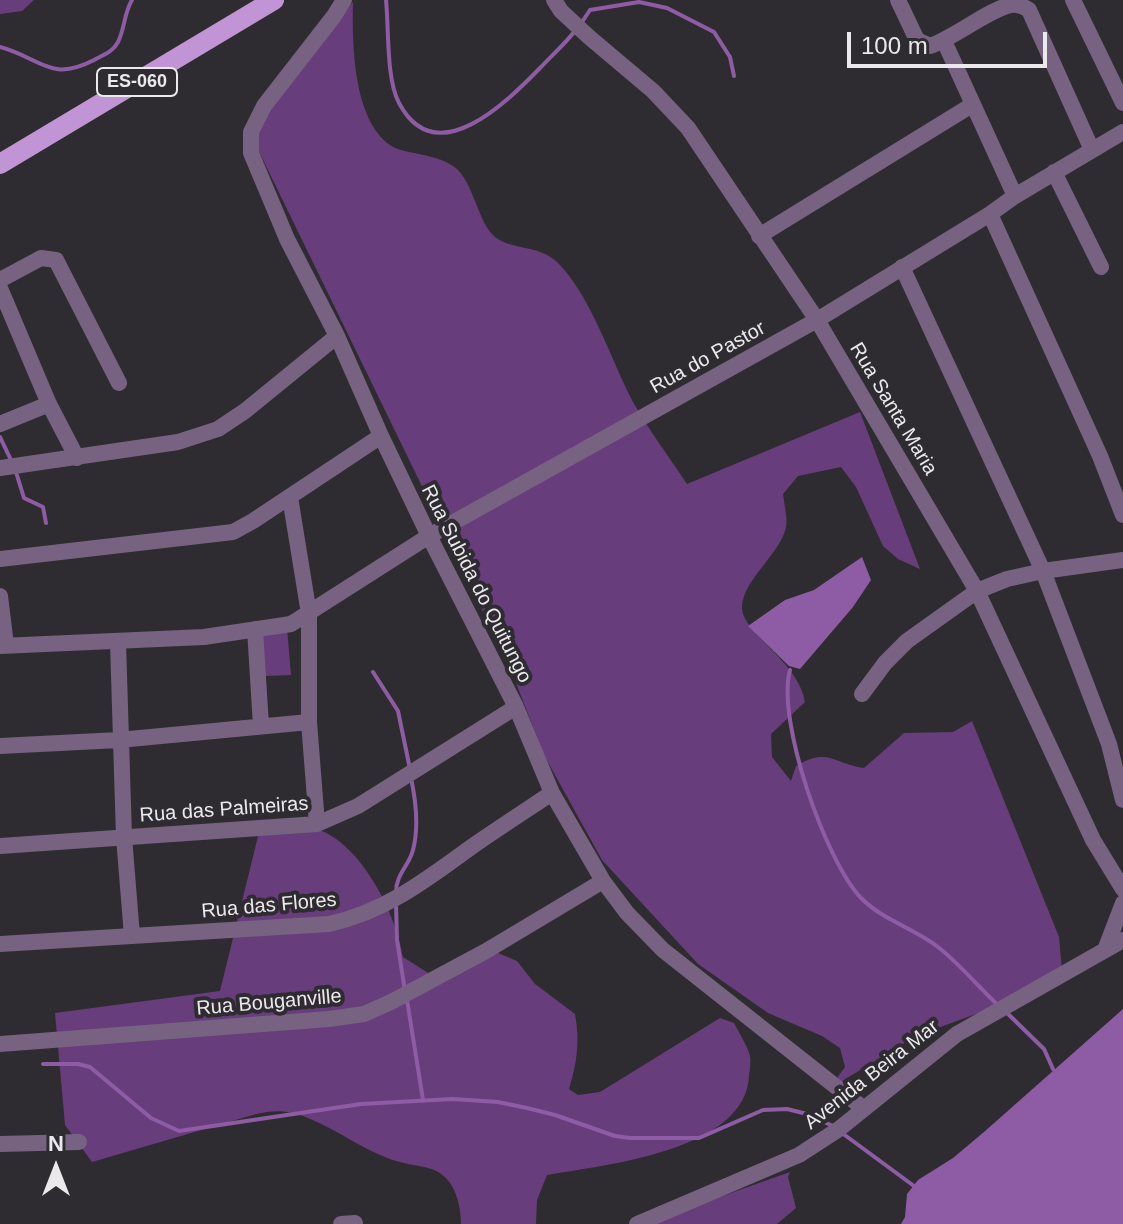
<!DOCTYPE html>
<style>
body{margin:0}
#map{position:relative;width:1123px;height:1224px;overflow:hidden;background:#2f2c31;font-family:Helvetica,sans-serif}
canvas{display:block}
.north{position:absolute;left:16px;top:1128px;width:80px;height:80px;-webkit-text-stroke:6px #2f2c31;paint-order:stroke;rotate:0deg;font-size:22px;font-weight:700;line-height:32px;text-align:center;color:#ebe9ec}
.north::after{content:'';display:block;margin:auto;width:28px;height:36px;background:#ebe9ec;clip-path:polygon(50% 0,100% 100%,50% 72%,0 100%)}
.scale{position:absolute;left:847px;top:32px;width:200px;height:36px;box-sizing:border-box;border:4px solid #ebe9ec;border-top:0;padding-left:10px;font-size:24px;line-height:28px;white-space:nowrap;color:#ebe9ec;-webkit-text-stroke:6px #2f2c31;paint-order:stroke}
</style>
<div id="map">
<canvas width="1123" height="1224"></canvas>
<div class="north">N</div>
<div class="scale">100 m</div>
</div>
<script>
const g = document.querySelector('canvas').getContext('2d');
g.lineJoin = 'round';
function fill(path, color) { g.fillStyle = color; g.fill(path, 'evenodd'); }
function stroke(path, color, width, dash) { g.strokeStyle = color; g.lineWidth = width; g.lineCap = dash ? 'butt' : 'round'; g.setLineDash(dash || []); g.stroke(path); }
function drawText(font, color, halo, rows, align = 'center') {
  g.font = font + ' Helvetica,sans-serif'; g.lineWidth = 8; g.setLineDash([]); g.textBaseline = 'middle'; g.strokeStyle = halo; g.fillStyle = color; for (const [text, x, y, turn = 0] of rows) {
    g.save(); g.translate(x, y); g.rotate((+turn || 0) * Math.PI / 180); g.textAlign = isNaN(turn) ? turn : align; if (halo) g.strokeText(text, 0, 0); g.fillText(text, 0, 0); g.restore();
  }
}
fill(new Path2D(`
 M0,0H34L22,11L0,14Z
 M353,2C352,43 353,119 390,145C401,154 435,153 453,166C472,178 477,218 492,234C507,251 538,243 558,263C591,296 611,360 633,402C649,430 669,457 687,484L860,412L920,569L898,559L883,546L856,487L841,467L798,476L783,494C784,505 789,521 785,531C777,556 744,580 742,606C740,632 799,661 805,702L771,734L772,757L791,781L796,766C828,747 832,763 864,768L904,733L953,732L972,721L1059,937L1063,982L916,1036L829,1089L845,1067L840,1048L822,1036L768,1013L698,964L602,860L544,755L509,665L249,131Z
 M287,628L291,675L265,676L260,630Z
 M260,828C276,828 309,825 322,831C364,849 396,915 403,957L433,976L484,947L517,961L535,984L575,1014C580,1041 577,1063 569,1089L578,1095L600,1092L720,1018L734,1023C739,1033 747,1045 750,1056C751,1062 750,1069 749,1075C747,1151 604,1165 547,1175L537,1200L536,1224H461C461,1209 457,1189 446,1178C433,1165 416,1167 400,1162C362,1152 331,1123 293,1113C280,1110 269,1111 256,1114L92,1162L65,1125L55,1013L220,991Z
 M790,1172L788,1177L796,1208L777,1224H644Z`), '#683d7b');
fill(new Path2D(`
 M862,557L871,580L853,607L800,669L789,666L748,626L785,600L814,590Z
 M1123,1009V1224H901L905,1217L907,1194L918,1180L953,1158L984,1132Z`), '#8d5ca4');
stroke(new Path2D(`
 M386,0C389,28 386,79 399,103C436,173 507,102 541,67C552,55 565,44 574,32
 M580,25L590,10L639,2L667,8L714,32L730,57L734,76
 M0,47C41,58 50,83 94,60C103,55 113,52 118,42C125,28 124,13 132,0
 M0,437L11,460
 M16,472L24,498L43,507L46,523
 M790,670C776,720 826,862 861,898C884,921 914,928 938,947C961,965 979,988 1000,1007
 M373,672L398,711L410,769
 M396,892C396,874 409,866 413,850C419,827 416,801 411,778
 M396,905L397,940L405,991
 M407,1000L423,1100
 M1006,1012L1044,1049L1053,1069
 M43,1064H78L90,1067L151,1118L179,1131L361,1104L453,1099L498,1102L527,1108L555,1115L615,1136L630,1138H699L763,1110L787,1109L807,1114L835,1127
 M842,1133L914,1186`), '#8d5ca4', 4);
stroke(new Path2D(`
 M344,0L334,16L264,106L251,132V153L287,239L337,336L381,436L429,536L516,707L552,793L603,881L627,913L663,950L863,1108
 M554,0L561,11L589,37L653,91L688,128L817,320L977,591L1093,840L1123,889
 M898,0L917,40L930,46C954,38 991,8 1011,5C1018,4 1023,6 1029,10L1092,150
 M1073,0L1123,103
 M944,41L1015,196
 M1054,172L1101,267
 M990,214L1100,456L1123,515
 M759,236L972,105
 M902,267L1043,571L1109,744L1123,800
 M0,280L41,258L56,260L119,383
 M0,288L49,404L77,458
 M0,424L49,404
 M0,468L178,442L218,429L245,411L337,336
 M290,497L309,614V722L317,824
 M0,559L233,532L253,521L381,436
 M0,596L6,645
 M255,629L261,726
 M118,642L124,837L132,936
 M0,646L204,637L291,624L429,536L817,320L990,214L1015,196L1123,132
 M862,694L885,663L907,641L977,591L1007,579L1043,571L1123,560
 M0,746L119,740L309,722
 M0,846L317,824L358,806L516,707
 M0,944L329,924C384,912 425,881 470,848C497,829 525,811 552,793
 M1105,950L1123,903
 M0,1044L329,1019L364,1014L391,1002L486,951L603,881
 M0,1144L79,1142
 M341,1224L355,1223
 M637,1224L799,1155L839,1129L957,1034L1123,940`), '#776281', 16);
stroke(new Path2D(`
 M0,164L274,0`), '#c094d5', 20);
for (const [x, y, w] of [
 [137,82,80]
]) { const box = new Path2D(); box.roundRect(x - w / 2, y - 14, w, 28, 6); g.fillStyle = '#2f2c31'; g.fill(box); stroke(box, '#ebe9ec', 2); }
drawText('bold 18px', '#ebe9ec', null, [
 ["ES-060",137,82]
]);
drawText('20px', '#ebe9ec', '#2f2c31', [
 ["Rua do Pastor",708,358,-29],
 ["Rua Santa Maria",893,409,59],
 ["Rua Subida do Quitungo",476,584,63],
 ["Rua das Palmeiras",224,810,-4],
 ["Rua das Flores",269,906,-5],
 ["Rua Bouganville",269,1003,-5],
 ["Avenida Beira Mar",872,1075,-38]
]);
</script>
